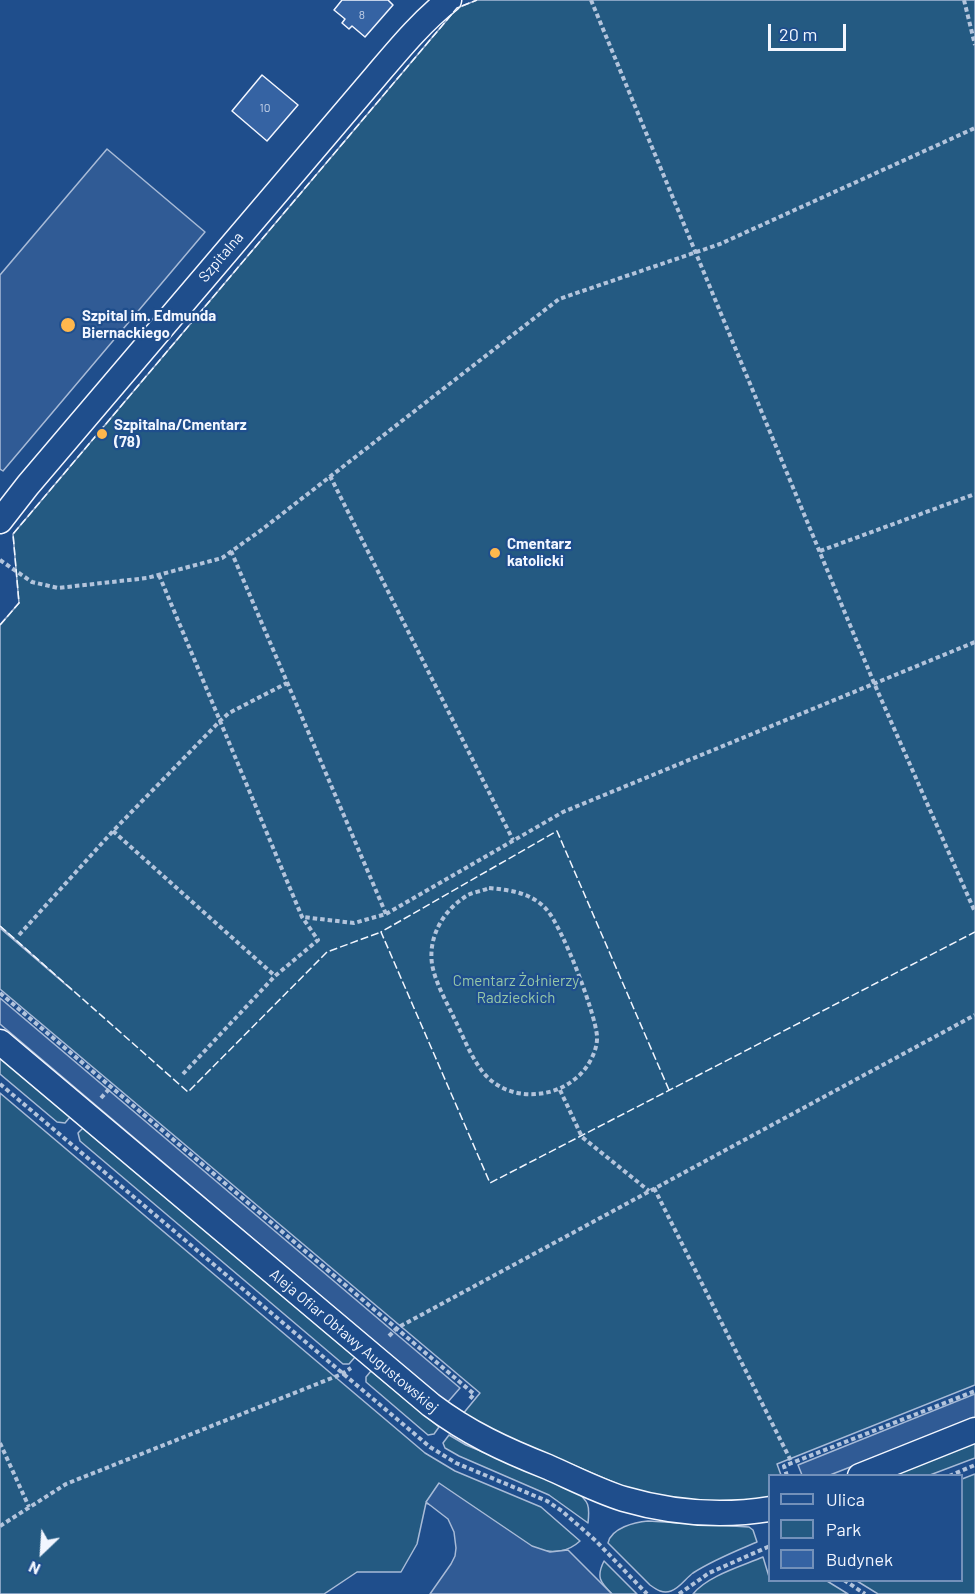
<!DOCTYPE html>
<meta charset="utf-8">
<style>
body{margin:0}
#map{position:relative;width:975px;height:1594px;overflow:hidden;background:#1f4e8c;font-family:Barlow,sans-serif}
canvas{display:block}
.legend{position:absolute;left:768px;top:1474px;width:195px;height:108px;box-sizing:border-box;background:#1f4e8c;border:2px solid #7391ba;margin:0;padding:8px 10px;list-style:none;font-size:18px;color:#f2f6ff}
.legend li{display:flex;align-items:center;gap:12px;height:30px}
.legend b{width:30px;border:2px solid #7391ba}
.north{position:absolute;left:12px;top:1522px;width:60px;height:60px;-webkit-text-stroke:4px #1f4e8c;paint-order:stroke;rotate:205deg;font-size:16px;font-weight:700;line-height:24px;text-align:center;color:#f2f6ff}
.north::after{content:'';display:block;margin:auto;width:21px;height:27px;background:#f2f6ff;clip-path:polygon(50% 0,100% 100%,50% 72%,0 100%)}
.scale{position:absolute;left:768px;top:24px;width:78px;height:27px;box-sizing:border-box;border:3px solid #f2f6ff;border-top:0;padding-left:8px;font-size:18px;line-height:21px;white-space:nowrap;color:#f2f6ff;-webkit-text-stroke:4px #1f4e8c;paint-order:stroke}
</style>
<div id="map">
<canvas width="975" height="1594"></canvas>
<ul class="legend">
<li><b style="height:8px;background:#1f4e8c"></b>Ulica</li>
<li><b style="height:16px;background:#245a82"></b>Park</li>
<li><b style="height:16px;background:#3563a3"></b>Budynek</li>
</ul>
<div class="north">N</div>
<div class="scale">20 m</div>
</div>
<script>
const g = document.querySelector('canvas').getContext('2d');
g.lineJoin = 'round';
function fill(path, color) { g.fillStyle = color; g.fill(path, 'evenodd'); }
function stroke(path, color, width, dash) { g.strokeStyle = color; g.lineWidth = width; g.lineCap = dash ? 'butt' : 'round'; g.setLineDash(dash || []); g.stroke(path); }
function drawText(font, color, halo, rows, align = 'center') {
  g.font = font + ' Barlow,sans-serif'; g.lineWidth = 4.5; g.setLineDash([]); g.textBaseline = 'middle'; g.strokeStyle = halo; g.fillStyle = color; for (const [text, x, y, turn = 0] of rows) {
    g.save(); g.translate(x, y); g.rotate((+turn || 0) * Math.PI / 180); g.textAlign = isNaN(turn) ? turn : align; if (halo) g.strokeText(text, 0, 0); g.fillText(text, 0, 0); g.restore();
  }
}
const green = new Path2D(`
 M477,0H975V1385L777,1464L781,1475L770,1476L769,1498L767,1499L700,1503L660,1498L627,1488L482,1426L462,1415L480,1393L0,989V928L72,990L0,926V625L19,603L13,534L457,8Z
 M0,1058L70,1117L65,1123L57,1122L0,1074Z
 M0,1093L425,1453L455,1471L541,1507L580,1541C568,1552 555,1553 539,1550L426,1503L417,1544L401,1572H357L324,1594H0Z
 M83,1128L355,1357L349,1364H343L80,1141L78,1133Z
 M371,1371L439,1427L434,1434L428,1435L366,1382V1377Z
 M449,1435L466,1445L575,1490C589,1502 590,1505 588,1523L549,1495L459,1456L445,1448L443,1443Z
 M975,1443V1458L930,1475H894Z
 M975,1474V1594H878L857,1581L962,1580V1479Z
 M648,1521L749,1527L753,1530L757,1542C736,1551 713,1560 693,1573C686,1578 680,1588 671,1591C663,1594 657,1590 650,1585L608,1543C611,1528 635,1522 648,1521Z
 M763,1557L770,1580L827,1581L848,1594H693C707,1576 742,1566 763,1557Z
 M604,1561L637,1594H612C600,1582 596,1577 604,1561Z`);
fill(green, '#245a82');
stroke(green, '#a8bbd7', 1.5);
const parking = new Path2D(`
 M107,149L205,232L3,471L0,469V275Z
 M0,998L460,1388L447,1403L0,1024Z
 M975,1394V1418L830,1475H802L798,1465Z
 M439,1483L532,1546L550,1552L568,1550L612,1594H430L451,1564L455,1556L456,1548L454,1532L448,1519L426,1502Z`);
fill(parking, '#305b95');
stroke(parking, '#a8bbd7', 1.5);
const building = new Path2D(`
 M342,0H388L393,5L365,37L352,26L349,29L342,23L345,19L334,10Z
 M262,75L298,105L267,141L232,111Z`);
fill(building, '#3563a3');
stroke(building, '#f2f6ff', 1.5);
const street = new Path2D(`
 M0,521L28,485L376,76C399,49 421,22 449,0
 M0,1042L431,1405C468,1433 505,1450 548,1467C573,1478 598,1491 624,1499C672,1513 720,1517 770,1509
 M860,1476L975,1430`);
stroke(street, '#f2f6ff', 27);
stroke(new Path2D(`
 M591,0L874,683L975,912
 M964,0L975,45
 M330,476L513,840
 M231,551L386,914L354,923L303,917
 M820,551L975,494
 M0,560L32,582L58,588L147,578L222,558L260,531L559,299L720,244L975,128
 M159,575L302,917L318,940L275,976L183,1074
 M113,831L275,976
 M489,888C511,890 532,893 547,910C563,929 595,1012 597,1036C598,1051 587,1070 575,1079C548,1101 504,1100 482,1071C470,1055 463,1036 454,1018C446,1001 435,982 432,964C428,936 444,909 468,895C474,892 482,891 489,888Z
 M386,914L563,812L975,642
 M19,935L113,831L220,721L229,713L287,683
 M0,993L474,1394L469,1400
 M0,1084L430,1447L456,1463L547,1501L562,1511L596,1541L647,1594
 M560,1090L582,1137L649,1191
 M101,1098L111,1087
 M654,1188L792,1463
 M389,1336L397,1328L975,1015
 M0,1443L29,1507
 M787,1476L784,1466L975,1391
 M949,1476L975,1465
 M0,1526L66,1484L342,1374L351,1368
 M844,1580L865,1594
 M679,1594L709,1573L770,1546`), '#b3c4dc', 4, [4.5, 3]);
stroke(street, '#1f4e8c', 24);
stroke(new Path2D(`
 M0,625L19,603L13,534L457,8L477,0
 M0,926L188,1092L327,952L381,932
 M669,1090L557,831L381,932L490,1183L975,932`), '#f2f6ff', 1.5, [8, 3]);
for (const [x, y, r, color] of [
 [68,325,8,"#ffb74d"],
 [102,434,6,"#ffb74d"],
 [495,553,6,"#ffb74d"]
]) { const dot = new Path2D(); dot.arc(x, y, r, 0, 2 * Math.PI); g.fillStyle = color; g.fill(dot); stroke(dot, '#1f4e8c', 2); }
drawText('12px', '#c3d1e8', null, [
 ["8",362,15],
 ["10",265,108]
]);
drawText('15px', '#f2f6ff', '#1f4e8c', [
 ["Szpitalna",221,257,-50],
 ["Aleja Ofiar Obławy Augustowskiej",354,1341,40]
]);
drawText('bold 15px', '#f2f6ff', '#1f4e8c', [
 ["Szpital im. Edmunda",82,316],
 ["Biernackiego",82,333],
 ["Szpitalna/Cmentarz",114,425],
 ["(78)",114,442],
 ["Cmentarz",507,544],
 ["katolicki",507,561]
], 'left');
drawText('15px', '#97c8a6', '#1f4e8c', [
 ["Cmentarz Żołnierzy",516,981],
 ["Radzieckich",516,998]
]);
</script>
